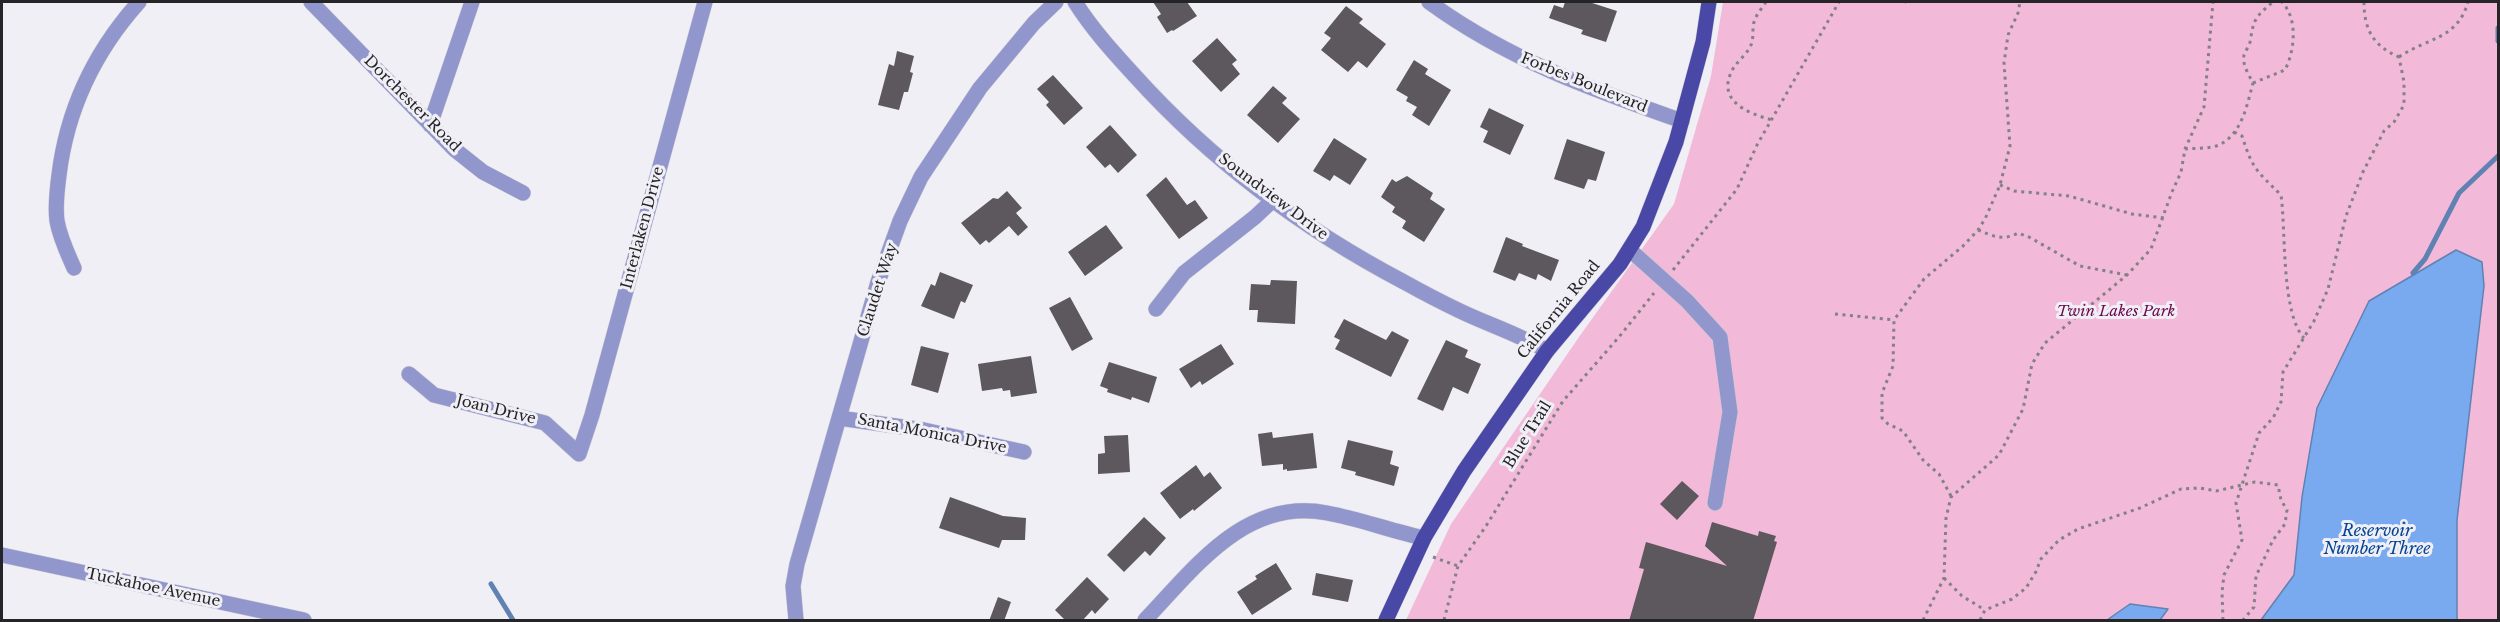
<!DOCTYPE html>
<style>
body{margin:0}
#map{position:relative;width:2500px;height:622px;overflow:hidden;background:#f1eff6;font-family:"Libre Baskerville",serif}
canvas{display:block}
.frame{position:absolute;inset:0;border:3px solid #252427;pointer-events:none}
</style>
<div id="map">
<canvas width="2500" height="622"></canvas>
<div class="frame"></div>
</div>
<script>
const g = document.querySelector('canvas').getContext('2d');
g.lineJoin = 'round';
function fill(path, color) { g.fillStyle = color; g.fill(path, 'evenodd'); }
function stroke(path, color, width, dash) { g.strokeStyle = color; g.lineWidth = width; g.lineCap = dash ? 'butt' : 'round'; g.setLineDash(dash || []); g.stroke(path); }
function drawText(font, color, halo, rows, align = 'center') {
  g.font = font + ' "Libre Baskerville",serif'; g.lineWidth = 6; g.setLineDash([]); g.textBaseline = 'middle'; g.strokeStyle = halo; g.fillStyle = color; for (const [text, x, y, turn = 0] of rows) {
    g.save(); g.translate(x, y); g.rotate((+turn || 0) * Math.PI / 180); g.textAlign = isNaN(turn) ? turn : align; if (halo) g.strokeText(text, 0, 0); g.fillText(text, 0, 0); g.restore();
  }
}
fill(new Path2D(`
 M1723,2H2498V620H1406L1451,524L1579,337L1674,204L1711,76Z`), '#f2b9d8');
const water = new Path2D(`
 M2456,250L2482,262L2484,286L2457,520V620H2261L2294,575L2302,497L2317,408L2369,301Z
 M2130,604L2168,609L2160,620H2107Z`);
fill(water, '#79aaef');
stroke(water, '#6082b3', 1.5);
stroke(new Path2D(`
 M2498,28V41
 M2413,273L2425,259L2459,193L2498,156
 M491,584L513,620`), '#6082b3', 5);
fill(new Path2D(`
 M1153,2H1187L1197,16L1173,31L1172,30L1167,33L1157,17L1161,14Z
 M1565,2H1589L1617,11L1606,42L1581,34L1583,30L1549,18L1554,5L1563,8Z
 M1346,6L1363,19L1359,23L1386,44L1367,68L1358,61L1348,72L1321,50L1331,38L1324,33Z
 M1217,38L1237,60L1232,64L1240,74L1221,92L1192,61Z
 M897,51L914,56L910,72L913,73L908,92H904L899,110L878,105L889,64L894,66Z
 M1414,60L1428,69L1425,74L1451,90L1429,126L1412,115L1417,107L1406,101L1408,97L1396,90Z
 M1053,75L1083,108L1064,125L1046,105L1049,102L1037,89Z
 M1273,86L1287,98L1282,103L1300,119L1278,143L1247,115Z
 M1489,108L1524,125L1510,155L1483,142L1488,131L1480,127Z
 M1110,125L1137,155L1118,173L1110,164L1105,168L1086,147Z
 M1334,138L1367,159L1350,185L1334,175L1330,181L1313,171Z
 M1567,139L1605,152L1596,181L1588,179L1584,189L1554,179Z
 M1407,176L1433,193L1430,199L1445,209L1424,242L1402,228L1406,221L1392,212L1395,207L1381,197L1392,179L1396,182Z
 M1166,177L1187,205L1195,200L1208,218L1179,239L1146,195Z
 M1007,191L1022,208L1016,213L1028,227L1018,236L1009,226L989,243L986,240L980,245L961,223L993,198L998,199Z
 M1106,225L1123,248L1085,276L1068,252Z
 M1506,237L1523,244L1522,246L1559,260L1551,281L1538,274L1536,280L1519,273L1515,281L1493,272Z
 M940,272L973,285L965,303L961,301L954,319L921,306L931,284L935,286Z
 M1271,280L1297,281L1295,324L1257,322L1258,310H1249L1251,284L1270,285Z
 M1070,297L1093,339L1072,351L1049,308Z
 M1344,319L1386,340L1392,331L1409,340L1391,377L1335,349L1340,340L1334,337Z
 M1446,340L1468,350L1465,357L1481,364L1468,394L1453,387L1443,411L1417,399Z
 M1221,344L1234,364L1202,385L1200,381L1191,388L1179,369Z
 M921,346L949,353L938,393L911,385Z
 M1031,356L1037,393L1011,397L1010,390L1003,391L1002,388L982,391L978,364Z
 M1109,362L1157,377L1149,403L1132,397L1131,400L1107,392L1108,389L1100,386Z
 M1272,432L1273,438L1313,433L1317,468L1287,471V469L1283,470V464L1262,466L1258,434Z
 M1128,435L1130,472L1098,474V454L1105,453L1104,436Z
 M1348,440L1393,451L1390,464L1399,467L1394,486L1355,475L1356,472L1341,468Z
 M1196,465L1204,477L1210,472L1222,488L1194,511L1193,509L1180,519L1160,493Z
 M1682,481L1699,496L1677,520L1660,504Z
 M950,497L1003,516L1026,518L1025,540H1002L999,548L939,528Z
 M1144,517L1166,538L1150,556L1145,551L1124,572L1107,555Z
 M1712,522L1758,536L1759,531L1776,536L1774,541L1777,542L1753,621H1629L1644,569L1639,568L1646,542L1727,566L1705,546Z
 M1276,563L1292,589L1252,615L1237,592L1257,579L1255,576Z
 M1316,573L1353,580L1348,602L1312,595Z
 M1087,577L1109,599L1095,614L1092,610L1082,621H1066L1055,610Z
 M998,597L1011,602L1004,621H989Z`), '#5d585e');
const minor = new Path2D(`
 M311,2L454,149L483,172L523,193
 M1075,2C1092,29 1113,52 1135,76C1211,160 1303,229 1404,282C1422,292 1441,302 1460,311C1489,325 1519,334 1547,351
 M1429,2C1507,59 1591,89 1682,121
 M430,125L472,2
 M1630,250L1687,301L1720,337L1730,412L1715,503
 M74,268C67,252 60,238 57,221C55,206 57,190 59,175C67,110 95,51 139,2
 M1156,309L1184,273L1255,217L1272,201
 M409,374L434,395L545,423L579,454L592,415L705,2
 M839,418L924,430L1024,452
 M2,555L304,620
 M796,620L793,586L797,564L878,282L900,221L921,177L980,88L1034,23L1056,2
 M1145,620C1194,569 1245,497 1327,513C1360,519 1391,531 1424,538`);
const major = new Path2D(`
 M1386,620L1424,538L1464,471L1547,351L1620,264L1643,227L1676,142L1703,42L1709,2`);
stroke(minor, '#cccad1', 16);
stroke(major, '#cccad1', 16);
stroke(new Path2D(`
 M1766,2C1762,8 1756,15 1754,22C1752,29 1754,38 1751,45C1747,54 1739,60 1734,67C1714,100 1747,113 1772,120
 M1905,2H1906
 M2364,2C2364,29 2373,46 2399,57
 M2399,57C2428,37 2457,40 2468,2
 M2253,83L2285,70C2295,50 2298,19 2282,2
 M2234,132L2242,136C2253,170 2256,170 2281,195C2286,230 2281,313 2304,338
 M2185,149C2196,148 2209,149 2219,145C2242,134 2247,105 2253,83C2249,75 2242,65 2244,55C2245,51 2249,47 2250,42C2254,19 2254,18 2273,2
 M2000,185L2014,191L2069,196L2132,214L2164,218
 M1978,230C1992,236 2004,241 2018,233L2029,237L2080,266L2127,275
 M1673,270L1737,189L1757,145L1839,2
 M1835,314L1894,320
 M1951,496L1939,474L1923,460L1903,431L1888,424L1882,418V393L1893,366L1894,320L1924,279L1963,246L1978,230L1985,219L2000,185L2010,146L2004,63L2008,35L2018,13L2020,2
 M1433,557L1458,566
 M1944,578L1962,596L1985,610
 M1444,620L1458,566L1486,526L1563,401L1619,337L1654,293
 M1923,620L1944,578L1946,518L1951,497L1999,455L2023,409L2032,364L2045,343L2127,275L2151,249L2172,192L2181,172L2185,149L2204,107L2213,2
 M1980,620L1985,610L2012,599L2026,588L2037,570L2040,560L2059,540L2078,529L2140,508L2181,489L2200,488L2216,491L2255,482L2278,485L2281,500L2287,510L2285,524L2273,540L2256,576L2254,607L2243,620
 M2223,620L2222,592L2224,575L2242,540L2236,503L2259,433L2273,418L2281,402L2283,372L2314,321L2328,289L2346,216L2363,172L2384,131L2394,122L2404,105V82L2399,57`), '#828185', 3, [3, 4.5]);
stroke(minor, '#9197cc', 15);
stroke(major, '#4a48a7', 15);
drawText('15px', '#252427', '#f1eff6', [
 ["Forbes Boulevard",1584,83,22],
 ["Dorchester Road",412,104,45],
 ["Soundview Drive",1273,197,37],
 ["Interlaken Drive",643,228,-75],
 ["Claudet Way",878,290,-72],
 ["California Road",1559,310,-51],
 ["Joan Drive",496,410,14],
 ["Santa Monica Drive",932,434,11],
 ["Blue Trail",1528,435,-58],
 ["Tuckahoe Avenue",153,588,12]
]);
drawText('italic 15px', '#6c094d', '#f1eff6', [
 ["Twin Lakes Park",2116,312]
]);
drawText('italic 16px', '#024594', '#f1eff6', [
 ["Reservoir",2377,531],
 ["Number Three",2377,549]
]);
</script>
